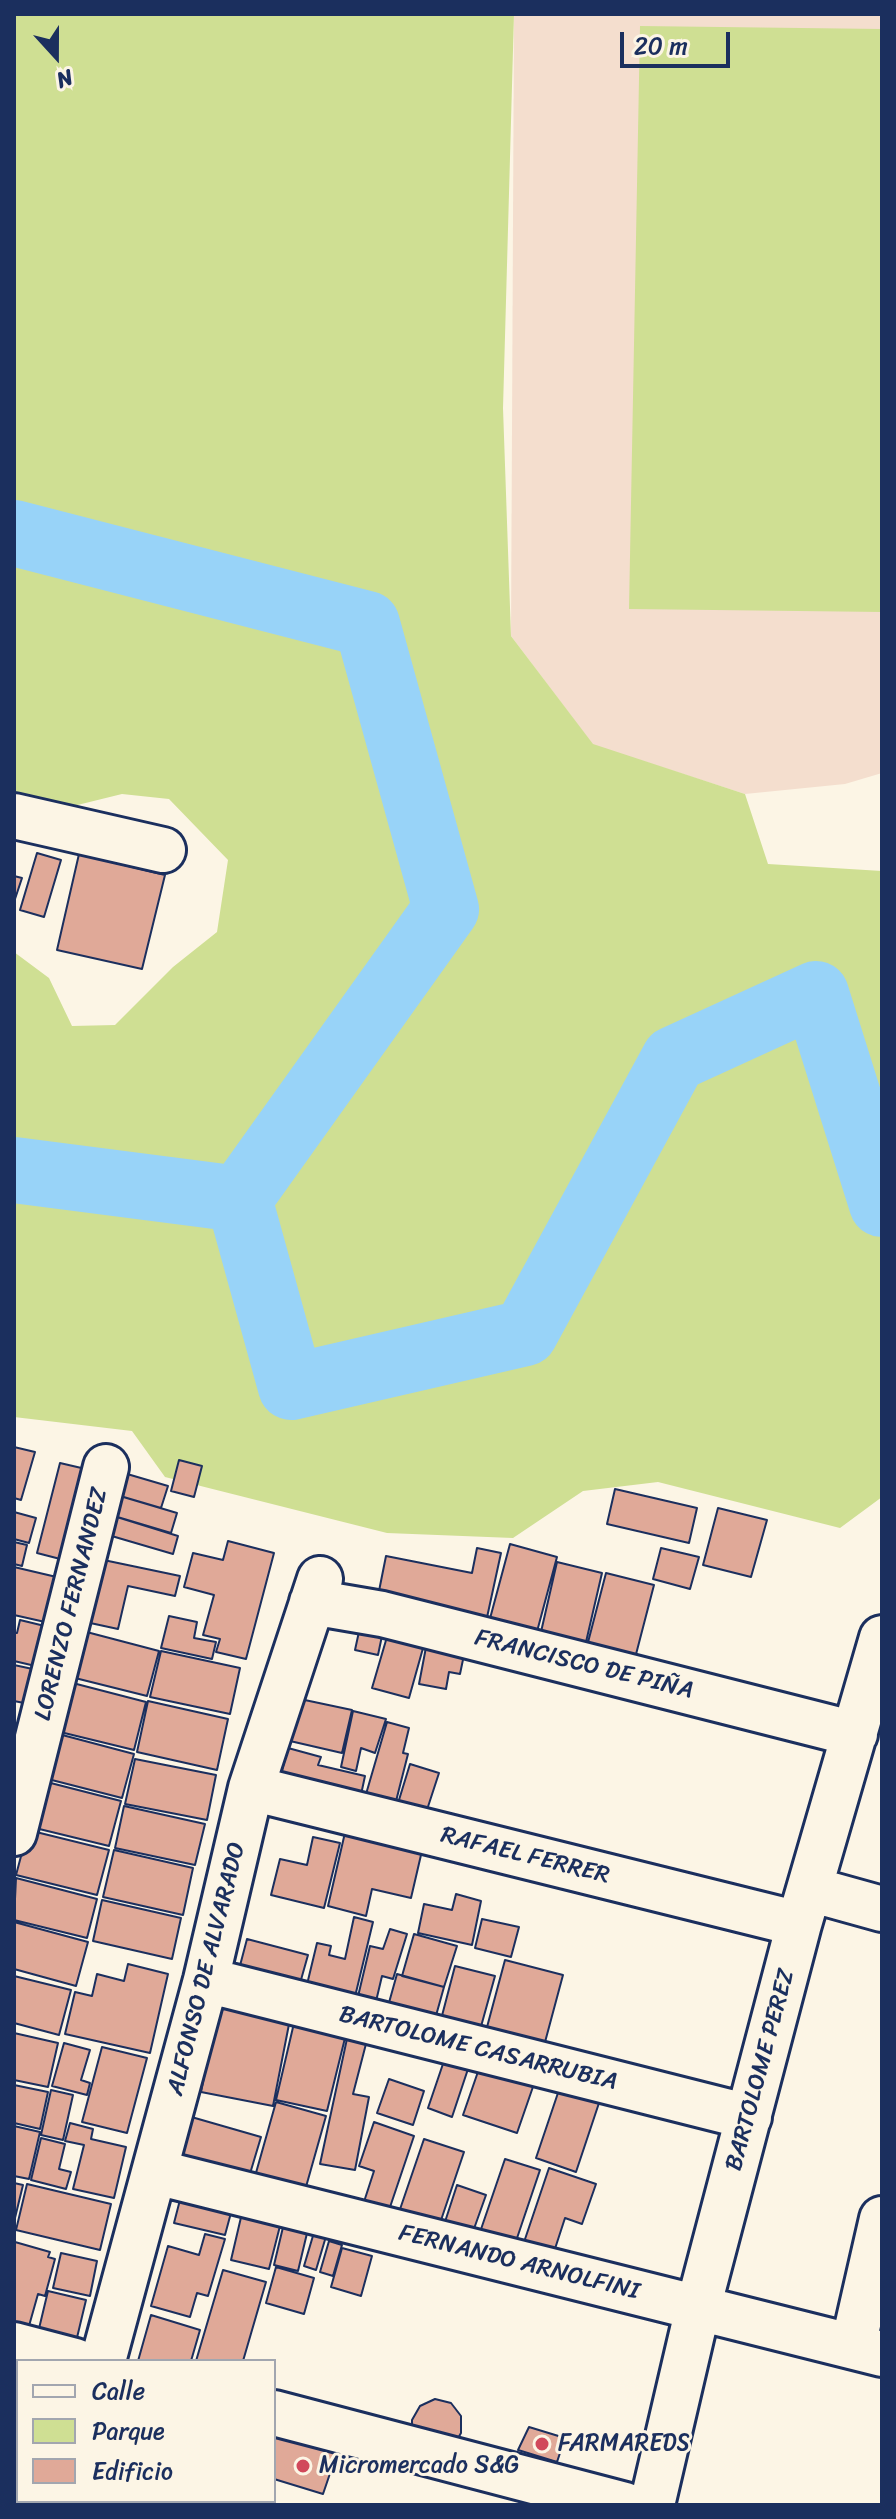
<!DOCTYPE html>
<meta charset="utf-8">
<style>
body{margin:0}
#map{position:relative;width:896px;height:2519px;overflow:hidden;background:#fcf5e5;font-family:Sriracha,sans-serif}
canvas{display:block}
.frame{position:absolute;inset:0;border:16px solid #1b2f5e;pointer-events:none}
.legend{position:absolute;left:16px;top:2359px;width:260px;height:144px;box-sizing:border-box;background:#fcf5e5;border:2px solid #a2a6af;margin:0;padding:10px 14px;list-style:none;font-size:24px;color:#1b2f5e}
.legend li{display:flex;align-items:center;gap:16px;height:40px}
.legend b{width:40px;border:2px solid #a2a6af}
.north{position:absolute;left:16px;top:16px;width:80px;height:80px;-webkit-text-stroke:6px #fcf5e5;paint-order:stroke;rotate:159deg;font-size:22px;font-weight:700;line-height:32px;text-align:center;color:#1b2f5e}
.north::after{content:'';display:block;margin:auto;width:28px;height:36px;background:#1b2f5e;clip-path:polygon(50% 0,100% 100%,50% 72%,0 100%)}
.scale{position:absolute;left:620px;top:32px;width:110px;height:36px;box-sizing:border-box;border:4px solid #1b2f5e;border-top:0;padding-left:10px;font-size:24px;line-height:28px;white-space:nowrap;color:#1b2f5e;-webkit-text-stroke:6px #fcf5e5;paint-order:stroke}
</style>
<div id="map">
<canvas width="896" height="2519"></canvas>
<div class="frame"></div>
<ul class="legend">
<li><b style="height:10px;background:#fcf5e5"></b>Calle</li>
<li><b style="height:22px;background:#cfdf93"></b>Parque</li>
<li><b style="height:22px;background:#e0a998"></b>Edificio</li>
</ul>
<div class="north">N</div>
<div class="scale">20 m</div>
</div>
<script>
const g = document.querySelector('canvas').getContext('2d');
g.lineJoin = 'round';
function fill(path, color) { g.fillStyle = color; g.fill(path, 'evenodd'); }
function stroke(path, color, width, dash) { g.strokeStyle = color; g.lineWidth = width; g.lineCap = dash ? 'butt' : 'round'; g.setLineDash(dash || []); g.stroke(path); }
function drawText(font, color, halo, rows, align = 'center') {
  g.font = font + ' Sriracha,sans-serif'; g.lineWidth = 6; g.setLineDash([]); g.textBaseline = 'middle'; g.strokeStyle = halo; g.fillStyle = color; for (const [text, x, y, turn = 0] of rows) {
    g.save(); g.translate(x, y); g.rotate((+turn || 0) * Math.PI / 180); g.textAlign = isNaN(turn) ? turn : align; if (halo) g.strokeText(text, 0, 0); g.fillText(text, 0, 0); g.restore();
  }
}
fill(new Path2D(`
 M514,14H882V773L845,784L745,794L593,745L511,636Z`), '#f4dece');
fill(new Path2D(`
 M14,14H514L503,408L511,636L593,744L745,794L768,864L882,871V1497L840,1528L658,1482L583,1491L513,1538L387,1533L165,1477L132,1431L14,1417V952L49,978L72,1026L115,1025L173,967L217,932L228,860L169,799L122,794L45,813L14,806Z
 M640,26L882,29V612L629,609Z`), '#cfdf93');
stroke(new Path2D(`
 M14,533L367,624L446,909L239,1199
 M14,1170L239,1199
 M239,1199L291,1387L525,1333L674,1059L816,994L882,1204`), '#98d3f8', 66);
const building = new Path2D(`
 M37,853L61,860L44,917L20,910Z
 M79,854L165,875L142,969L57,950Z
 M14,876L22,878L14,902Z
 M14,1447L35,1452L21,1500L14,1498Z
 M179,1460L202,1466L194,1497L171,1491Z
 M60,1463L90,1470L68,1561L37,1553Z
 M117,1471L168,1486L161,1508L110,1493Z
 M615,1489L697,1508L689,1543L607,1524Z
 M110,1493L177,1513L171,1533L104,1513Z
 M718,1508L767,1520L751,1577L703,1565Z
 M14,1512L36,1518L29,1543L14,1539Z
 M104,1513L178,1536L173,1554L98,1532Z
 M228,1541L274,1553L246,1659L216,1652L220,1639L203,1635L214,1595L184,1587L193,1553L223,1560Z
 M14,1542L27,1545L22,1566L14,1564Z
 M510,1544L557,1557L535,1639L488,1626Z
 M477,1548L501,1553L486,1622L377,1601L386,1556L472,1573Z
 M661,1548L699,1557L690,1589L653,1579Z
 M94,1558L180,1576L175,1596L128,1586L118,1629L81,1621Z
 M557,1562L602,1573L583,1655L538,1645Z
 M14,1567L65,1579L54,1624L14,1615Z
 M606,1573L654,1585L634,1662L586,1650Z
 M169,1616L197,1622L194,1638L216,1642L212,1659L161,1648Z
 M20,1620L53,1628L44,1668L14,1661V1633H17Z
 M360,1627L383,1631L378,1655L355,1650Z
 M79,1630L159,1651L147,1696L67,1676Z
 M389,1630L425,1641L409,1698L372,1688Z
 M427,1642L465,1650L460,1674L449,1672L446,1689L419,1684Z
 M161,1651L240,1668L230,1714L150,1697Z
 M14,1665L42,1671L34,1705L14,1701Z
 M65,1681L146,1702L134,1750L52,1730Z
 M300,1699L352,1710L342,1753L290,1741Z
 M148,1701L228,1719L217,1770L137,1752Z
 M353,1711L386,1719L375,1753L361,1748L356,1771L341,1767Z
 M387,1722L409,1728L403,1753L408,1754L394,1809L364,1801Z
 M51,1732L134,1754L122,1798L40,1777Z
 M288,1748L321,1757L318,1765L365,1776L359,1804L278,1785Z
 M135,1759L216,1775L207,1820L125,1804Z
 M410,1764L439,1773L423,1822L395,1813Z
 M39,1780L121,1801L109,1846L27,1826Z
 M124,1806L205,1824L195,1865L115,1848Z
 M347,1824L424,1842L411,1898L372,1889L366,1916L328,1906Z
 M28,1830L109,1850L97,1895L16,1875Z
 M313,1837L340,1843L324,1908L271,1895L280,1859L307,1865Z
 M114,1850L193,1868L183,1915L103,1897Z
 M16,1878L97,1899L87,1938L14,1920Z
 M456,1894L481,1901L472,1945L418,1933L424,1904L452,1910Z
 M102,1900L181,1918L172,1959L93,1941Z
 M354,1917L373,1922L352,2009L304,1997L317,1943L331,1946L329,1955L345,1959Z
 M482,1919L519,1927L511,1957L475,1948Z
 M14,1922L88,1942L76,1986L14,1969Z
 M390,1929L407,1934L393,1979L382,1976L373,2014L355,2009L370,1946L383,1949Z
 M414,1934L457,1946L444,1987L402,1976Z
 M247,1939L308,1955L297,1994L237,1977Z
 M505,1960L563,1975L541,2057L483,2042Z
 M128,1964L168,1974L150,2053L65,2034L75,1992L92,1996L97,1974L124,1981Z
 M455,1966L495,1976L477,2041L438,2031Z
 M397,1974L444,1987L432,2030L385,2017Z
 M14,1976L71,1990L59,2035L14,2023Z
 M219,2001L291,2014L273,2106L201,2092Z
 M294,2023L346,2034L327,2111L276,2100Z
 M14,2033L58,2043L48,2087L14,2080Z
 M348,2034L367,2040L353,2094L369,2097L355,2170L320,2164Z
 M64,2043L90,2050L81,2080L90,2083L87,2095L52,2086Z
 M102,2047L147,2058L127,2133L82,2122Z
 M446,2055L470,2063L452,2117L428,2108Z
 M481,2063L535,2081L517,2133L463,2115Z
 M389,2079L424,2091L413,2125L377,2113Z
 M561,2084L601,2097L576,2172L536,2158Z
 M14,2085L48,2092L40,2129L14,2123Z
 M51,2090L73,2095L63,2140L41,2135Z
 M276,2102L326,2116L302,2201L252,2187Z
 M188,2116L261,2137L246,2187L174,2166Z
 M374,2122L414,2136L386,2219L361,2211L374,2171L359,2166Z
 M70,2123L93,2129L91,2139L126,2147L114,2198L73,2189L84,2145L65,2141Z
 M14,2126L40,2132L29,2179L14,2176Z
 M41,2138L65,2144L59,2169L71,2172L66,2189L31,2180Z
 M424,2139L464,2152L436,2235L396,2221Z
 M505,2159L540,2170L513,2250L478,2238Z
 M549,2168L596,2184L582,2224L565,2218L551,2261L521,2251Z
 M14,2183L23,2185L14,2222Z
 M27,2184L111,2204L100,2250L16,2230Z
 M457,2185L486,2195L470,2240L442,2231Z
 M181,2196L232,2209L225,2235L174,2223Z
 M242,2213L281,2222L269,2269L231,2260Z
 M284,2223L308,2229L298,2271L274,2265Z
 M315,2229L327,2233L316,2270L304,2266Z
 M205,2234L225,2239L208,2296L197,2293L190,2317L151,2306L168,2246L199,2255Z
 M329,2241L342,2245L333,2276L320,2272Z
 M15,2242L50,2252L48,2257L55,2259L45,2296L38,2294L27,2333L14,2330Z
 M342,2248L372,2256L361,2296L331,2287Z
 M61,2253L97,2261L90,2296L53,2288Z
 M276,2267L314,2278L304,2314L266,2303Z
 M223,2270L266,2282L243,2361H196Z
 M48,2291L86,2300L75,2346L37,2337Z
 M151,2315L200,2330L191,2361H138Z
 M435,2399L451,2403L461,2416V2433L457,2440L412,2428V2420L420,2406Z
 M529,2427L565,2438L557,2462L518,2450Z
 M274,2435L337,2453L323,2494L274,2479Z`);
fill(building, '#e0a998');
stroke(building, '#1b2f5e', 2);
const minor = new Path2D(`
 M14,816L163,850
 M312,1602L382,1614L855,1734
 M251,1788L799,1924
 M14,1833L106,1467
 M810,1889L882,1909
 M206,1980L749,2117
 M156,2172L882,2354
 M14,2345L75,2361
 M853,2346L882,2219
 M103,2361L206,1980L251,1788L320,1579
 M274,2413L625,2505
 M65,2505L66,2501
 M652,2505L698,2308L799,1924L882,1638`);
stroke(minor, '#1b2f5e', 50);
stroke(minor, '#fcf5e5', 44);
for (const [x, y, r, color] of [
 [542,2444,8,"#d1495b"],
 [303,2466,8,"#d1495b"]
]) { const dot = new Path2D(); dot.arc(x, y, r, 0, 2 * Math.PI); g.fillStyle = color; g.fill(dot); stroke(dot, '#fcf5e5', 3); }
drawText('24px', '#1b2f5e', '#fcf5e5', [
 ["LORENZO FERNANDEZ",72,1604,-76],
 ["FRANCISCO DE PIÑA",584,1665,14],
 ["RAFAEL FERRER",525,1856,14],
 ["ALFONSO DE ALVARADO",207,1969,-76],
 ["BARTOLOME CASARRUBIA",478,2049,14],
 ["BARTOLOME PEREZ",761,2070,-75],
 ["FERNANDO ARNOLFINI",519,2263,14]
]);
drawText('24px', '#1b2f5e', '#fcf5e5', [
 ["FARMAREDS",558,2444],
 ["Micromercado S&G",319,2466]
], 'left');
</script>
